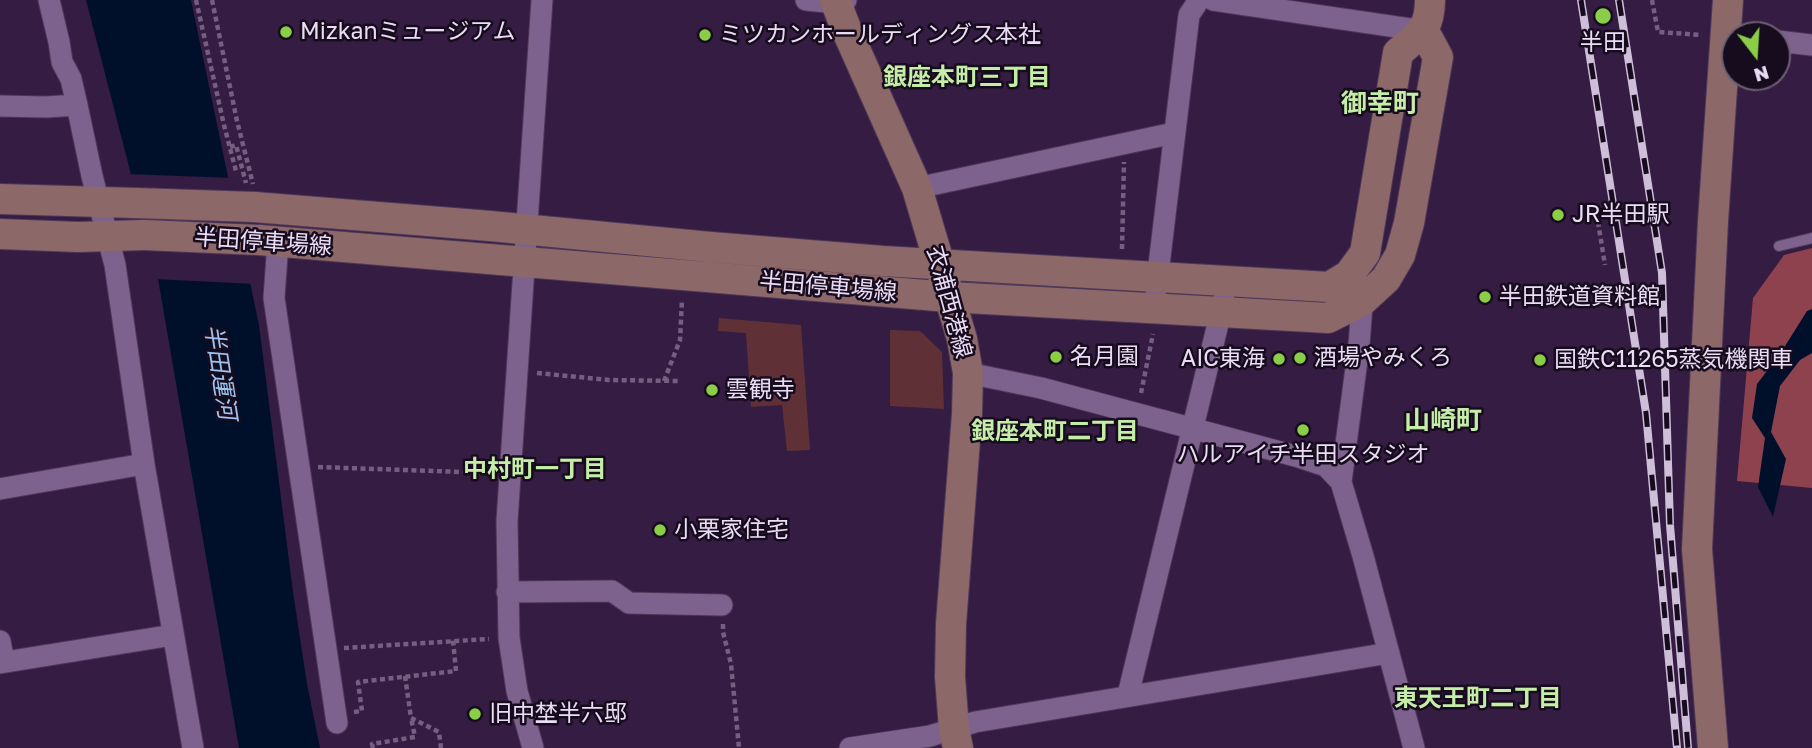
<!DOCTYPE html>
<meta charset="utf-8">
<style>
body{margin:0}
#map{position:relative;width:1812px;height:748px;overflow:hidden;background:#351c42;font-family:"Golos Text",sans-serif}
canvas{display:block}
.north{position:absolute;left:1721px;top:21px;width:70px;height:70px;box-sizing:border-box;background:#170c1d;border:2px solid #6c5f73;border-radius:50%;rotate:163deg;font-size:19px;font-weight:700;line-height:28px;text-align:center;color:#ebdcf5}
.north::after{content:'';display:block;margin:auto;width:24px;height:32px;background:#8ace47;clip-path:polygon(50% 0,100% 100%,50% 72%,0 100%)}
</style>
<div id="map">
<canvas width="1812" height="748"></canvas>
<div class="north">N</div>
</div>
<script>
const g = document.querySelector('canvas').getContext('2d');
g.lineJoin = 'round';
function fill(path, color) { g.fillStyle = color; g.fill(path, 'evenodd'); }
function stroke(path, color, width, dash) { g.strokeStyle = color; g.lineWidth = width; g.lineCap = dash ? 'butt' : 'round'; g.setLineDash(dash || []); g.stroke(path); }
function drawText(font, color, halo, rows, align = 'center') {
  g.font = font + ' "Golos Text","Noto Sans JP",sans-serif'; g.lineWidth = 5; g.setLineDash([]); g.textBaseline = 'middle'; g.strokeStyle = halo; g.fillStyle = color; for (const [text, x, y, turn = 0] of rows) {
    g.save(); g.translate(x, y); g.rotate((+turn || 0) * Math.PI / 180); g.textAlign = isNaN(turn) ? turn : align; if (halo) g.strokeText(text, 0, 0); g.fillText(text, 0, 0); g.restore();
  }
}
fill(new Path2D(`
 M719,318L801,325L810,450L787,451L782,405L751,407L746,333L718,331Z
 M890,330L920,331L942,352L944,409L890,406Z`), '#5f3137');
fill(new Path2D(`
 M1812,248V488L1737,481L1753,298L1784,255Z`), '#8d424e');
fill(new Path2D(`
 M86,0H191L259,325L293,592L307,684L320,748H239L158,279Z
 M1812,309V353L1800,360L1780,386L1771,432L1786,459L1773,517L1758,487L1765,438L1752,418L1757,384L1780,354L1807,311Z`), '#00102a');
fill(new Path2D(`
 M127,174L232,178L255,284L154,279Z`), '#351c42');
const service = new Path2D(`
 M1779,246L1812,238`);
const minor = new Path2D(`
 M49,0L59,42L62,62L71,79L77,105L92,176L115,265L144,464L193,748
 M806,0L836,3L846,0
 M1213,0L1424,31
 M1777,41L1812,45
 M0,106L46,107L77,105
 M917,188L1174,133
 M278,242L274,298L337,723
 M1156,290L1189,15L1199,0
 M1363,292L1359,345L1341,482L1363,556L1414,748
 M968,373L1041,388L1299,457L1326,466L1341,482
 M0,489L144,464
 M507,592L612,591L629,603L722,605
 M0,641L4,662
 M0,663L173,635
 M1128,695L1224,299
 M533,748L517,691L509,638L507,521L542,0
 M850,748L930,736L975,722L1389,653`);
const secondary = new Path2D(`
 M835,0L847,31L917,188L962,339L968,373L967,414L951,624L950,677L954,729L958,748
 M0,199L136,203
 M254,207L490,226L710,247L883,261L1329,287L1349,275L1365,253L1398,53C1418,35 1430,30 1430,0
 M0,234L78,237L144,235
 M259,240L949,297L1328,318L1362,301L1386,279L1400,255L1409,223L1438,57L1424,31
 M1713,748L1697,549L1713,221L1728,0`);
stroke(service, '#4e3859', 12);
stroke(minor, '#4e3859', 23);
stroke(secondary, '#4e3859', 32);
stroke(new Path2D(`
 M196,0L224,125L236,171
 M212,0L237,121L253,184
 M1652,0L1658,32L1702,35
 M230,147L236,145L246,183
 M1598,222L1605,265
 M1122,249L1124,162
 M537,373L609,380L679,381
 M664,381L680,340L682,300
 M1141,393L1153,334
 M318,467L491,473
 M723,624V632L731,664L739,748
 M344,648L489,639
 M405,676L411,718L439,732L441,748
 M354,712L362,711L358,682L456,671L453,640
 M373,748L372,744L415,737L411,718`), '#755f80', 4.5, [5, 3.5]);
stroke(service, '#7d628d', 10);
stroke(minor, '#7d628d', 21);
stroke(secondary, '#8d6869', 30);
const rail = new Path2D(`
 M1581,0L1646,413L1677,748
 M1619,0L1662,273L1670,525L1688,748`);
stroke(rail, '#cfbed9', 8);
stroke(rail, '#170c1d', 5, [16]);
const secondaryBridge = new Path2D(`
 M136,203L254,207
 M144,235L259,240`);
stroke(secondaryBridge, '#4e3859', 32, []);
stroke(secondaryBridge, '#8d6869', 30);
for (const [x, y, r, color] of [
 [1603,16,9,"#8ace47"],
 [286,32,7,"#8ace47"],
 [705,35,7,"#8ace47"],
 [1558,215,7,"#8ace47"],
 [1485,297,7,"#8ace47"],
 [1056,357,7,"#8ace47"],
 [1300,358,7,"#8ace47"],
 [1279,359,7,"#8ace47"],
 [1540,360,7,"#8ace47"],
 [712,390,7,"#8ace47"],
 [1303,430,7,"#8ace47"],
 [660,530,7,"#8ace47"],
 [475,714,7,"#8ace47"]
]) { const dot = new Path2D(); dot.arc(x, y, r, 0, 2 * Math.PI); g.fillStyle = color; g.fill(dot); stroke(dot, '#170c1d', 2.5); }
drawText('23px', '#ebdcf5', '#170c1d', [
 ["Mizkanミュージアム",300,32],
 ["ミツカンホールディングス本社",719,35],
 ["半田",1603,43,"center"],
 ["JR半田駅",1572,215],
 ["半田鉄道資料館",1499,297],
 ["名月園",1070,357],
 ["酒場やみくろ",1314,358],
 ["AIC東海",1265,359,"right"],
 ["国鉄C11265蒸気機関車",1554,360],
 ["雲観寺",726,390],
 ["ハルアイチ半田スタジオ",1303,455,"center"],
 ["小栗家住宅",674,530],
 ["旧中埜半六邸",489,714]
], 'left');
drawText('23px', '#ebdcf5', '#170c1d', [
 ["半田停車場線",263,242,4],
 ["半田停車場線",828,287,5],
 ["衣浦西港線",949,302,75]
]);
drawText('bold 24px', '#c5eda7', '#170c1d', [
 ["銀座本町三丁目",967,77],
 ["銀座本町二丁目",1055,431],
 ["中村町一丁目",535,469],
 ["東天王町二丁目",1478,698]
]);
drawText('italic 24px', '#9cc5f4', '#170c1d', [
 ["半田運河",220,372,81]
]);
drawText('bold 26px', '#c5eda7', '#170c1d', [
 ["御幸町",1380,104],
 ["山崎町",1443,421]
]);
</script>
